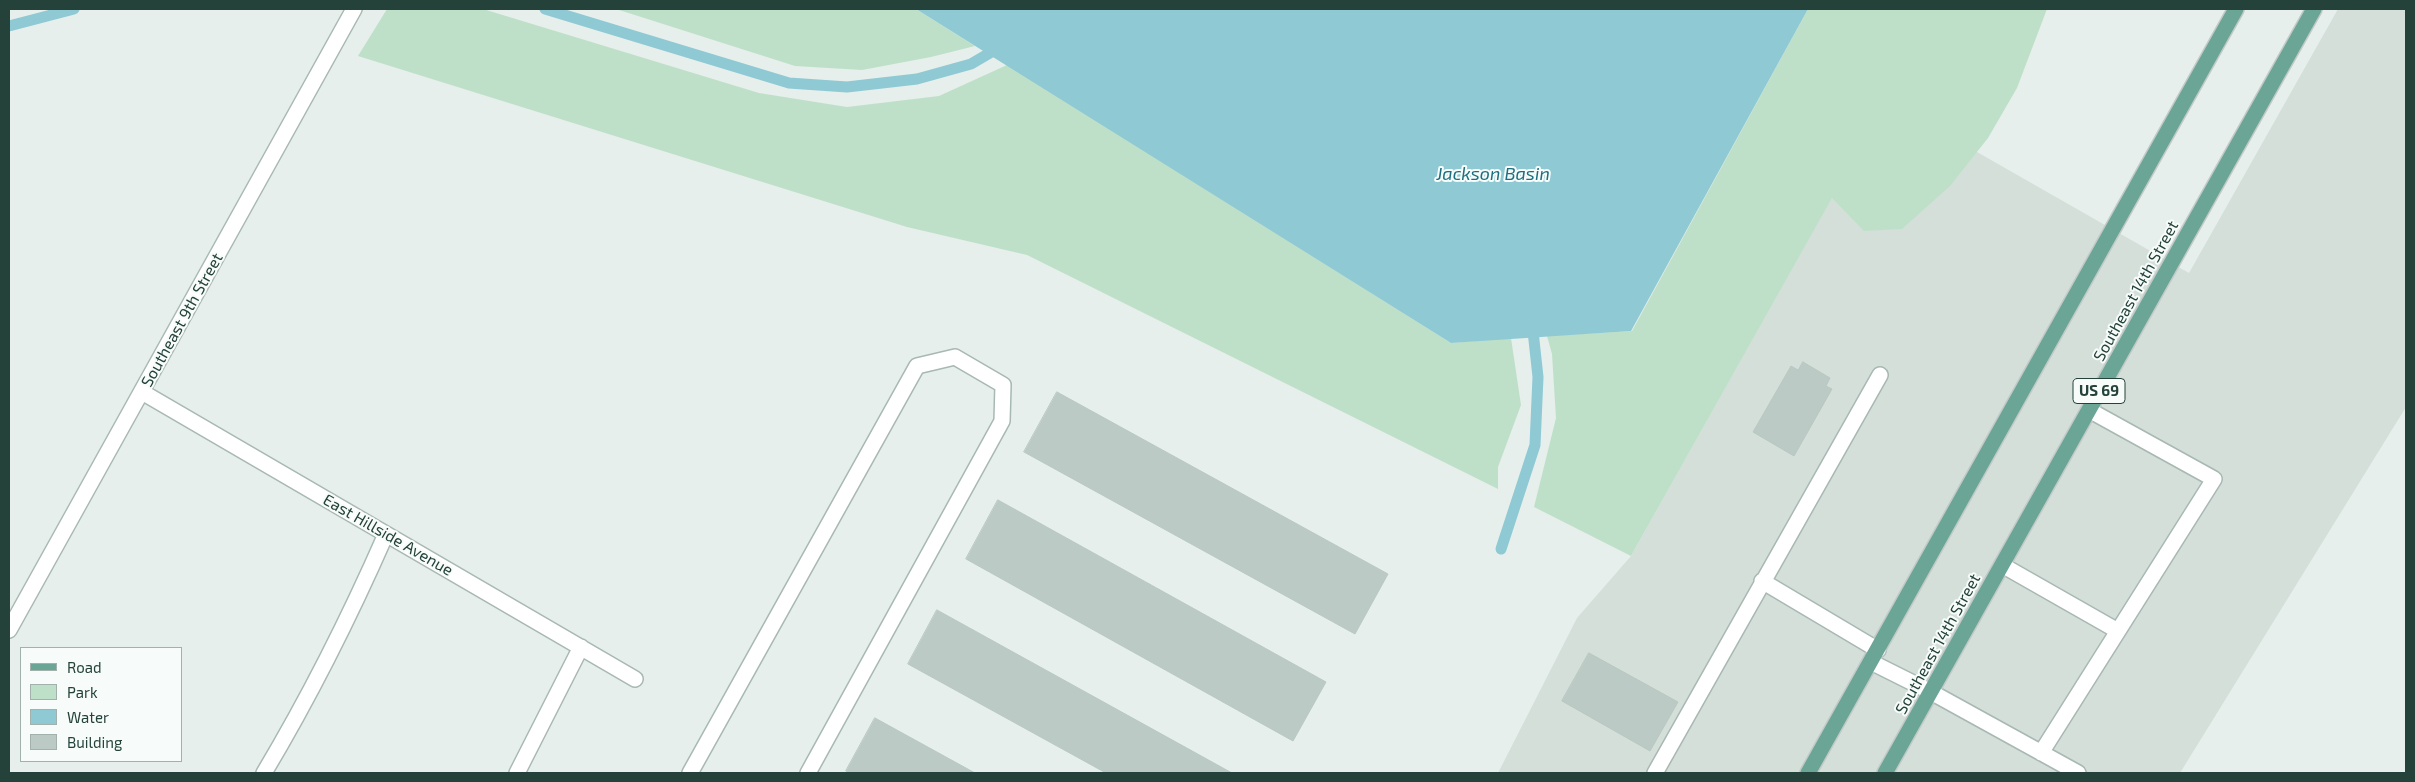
<!DOCTYPE html>
<style>
body{margin:0}
#map{position:relative;width:2415px;height:782px;overflow:hidden;background:#e6efeb;font-family:"Exo 2",sans-serif}
canvas{display:block}
.frame{position:absolute;inset:0;border:10px solid #24423a;pointer-events:none}
.legend{position:absolute;left:20px;top:647px;width:162px;height:115px;box-sizing:border-box;background:#f7fbf9;border:1px solid #a3b1ad;margin:0;padding:6px 9px;list-style:none;font-size:15px;color:#24423a}
.legend li{display:flex;align-items:center;gap:10px;height:25px}
.legend b{width:25px;border:1px solid #a3b1ad}
</style>
<div id="map">
<canvas width="2415" height="782"></canvas>
<div class="frame"></div>
<ul class="legend">
<li><b style="height:6px;background:#6aa596"></b>Road</li>
<li><b style="height:14px;background:#bfe0c8"></b>Park</li>
<li><b style="height:14px;background:#8ec9d4"></b>Water</li>
<li><b style="height:14px;background:#bbcac4"></b>Building</li>
</ul>
</div>
<script>
const g = document.querySelector('canvas').getContext('2d');
g.lineJoin = 'round';
function fill(path, color) { g.fillStyle = color; g.fill(path, 'evenodd'); }
function stroke(path, color, width, dash) { g.strokeStyle = color; g.lineWidth = width; g.lineCap = dash ? 'butt' : 'round'; g.setLineDash(dash || []); g.stroke(path); }
function drawText(font, color, halo, rows, align = 'center') {
  g.font = font + ' "Exo 2",sans-serif'; g.lineWidth = 4; g.setLineDash([]); g.textBaseline = 'middle'; g.strokeStyle = halo; g.fillStyle = color; for (const [text, x, y, turn = 0] of rows) {
    g.save(); g.translate(x, y); g.rotate((+turn || 0) * Math.PI / 180); g.textAlign = isNaN(turn) ? turn : align; if (halo) g.strokeText(text, 0, 0); g.fillText(text, 0, 0); g.restore();
  }
}
fill(new Path2D(`
 M2338,9H2406V407L2180,773H1498L1577,618L1631,556L1886,100L2189,273Z`), '#d4dfda');
fill(new Path2D(`
 M387,9H483L759,93L847,107L939,96L1007,65L1451,343L1511,338L1521,405L1498,467V489L1027,255L907,227L358,56Z
 M616,9H916L975,46L931,57L862,70L795,66Z
 M1808,9H2047L2017,88L1988,138L1950,186L1902,229L1864,231L1832,198L1631,556L1534,507L1556,418L1552,354L1547,336L1632,331Z`), '#bfe0c8');
fill(new Path2D(`
 M916,9H1808L1631,331L1451,343Z`), '#8ec9d4');
stroke(new Path2D(`
 M545,9L789,83L847,87L917,79L971,64L1000,47
 M9,26L74,9
 M1501,549L1535,445L1538,377L1532,322`), '#8ec9d4', 11);
const building = new Path2D(`
 M1803,362L1830,378L1826,386L1832,389L1794,456L1753,432L1791,366L1798,370Z
 M1057,392L1388,574L1355,634L1024,452Z
 M998,500L1326,682L1293,741L966,559Z
 M937,610L1232,773H1106L908,664Z
 M1589,653L1678,702L1650,751L1562,701Z
 M875,718L975,773H850L846,771Z`);
fill(building, '#bbcac4');
stroke(building, '#b8c9c2', 1);
const minor = new Path2D(`
 M142,392L635,679
 M2002,565L2118,631
 M1762,581L1878,650
 M9,630L354,9
 M1871,662L1931,692L2078,773
 M2041,753L2214,479L2089,410
 M264,773C310,696 350,616 386,534
 M517,773L581,647
 M690,773L917,366L955,357L1003,385L1002,421L808,773
 M1655,773L1880,375`);
const major = new Path2D(`
 M1808,773L2236,9
 M1885,773L2314,9`);
stroke(minor, '#a8b8b2', 18);
stroke(major, '#c2cac8', 18);
stroke(minor, '#fff', 15);
stroke(major, '#6aa596', 15);
for (const [x, y, w] of [
 [2099,391,52]
]) { const box = new Path2D(); box.roundRect(x - w / 2, y - 12.5, w, 25, 4); g.fillStyle = '#f7fbf9'; g.fill(box); stroke(box, '#24423a', 1); }
drawText('bold 15px', '#24423a', null, [
 ["US 69",2099,391]
]);
drawText('16px', '#24423a', '#f7fbf9', [
 ["Southeast 14th Street",2136,291,-61],
 ["Southeast 9th Street",182,320,-61],
 ["East Hillside Avenue",388,535,30],
 ["Southeast 14th Street",1938,644,-61]
]);
drawText('italic 18px', '#1c6f80', '#f7fbf9', [
 ["Jackson Basin",1493,174]
]);
</script>
